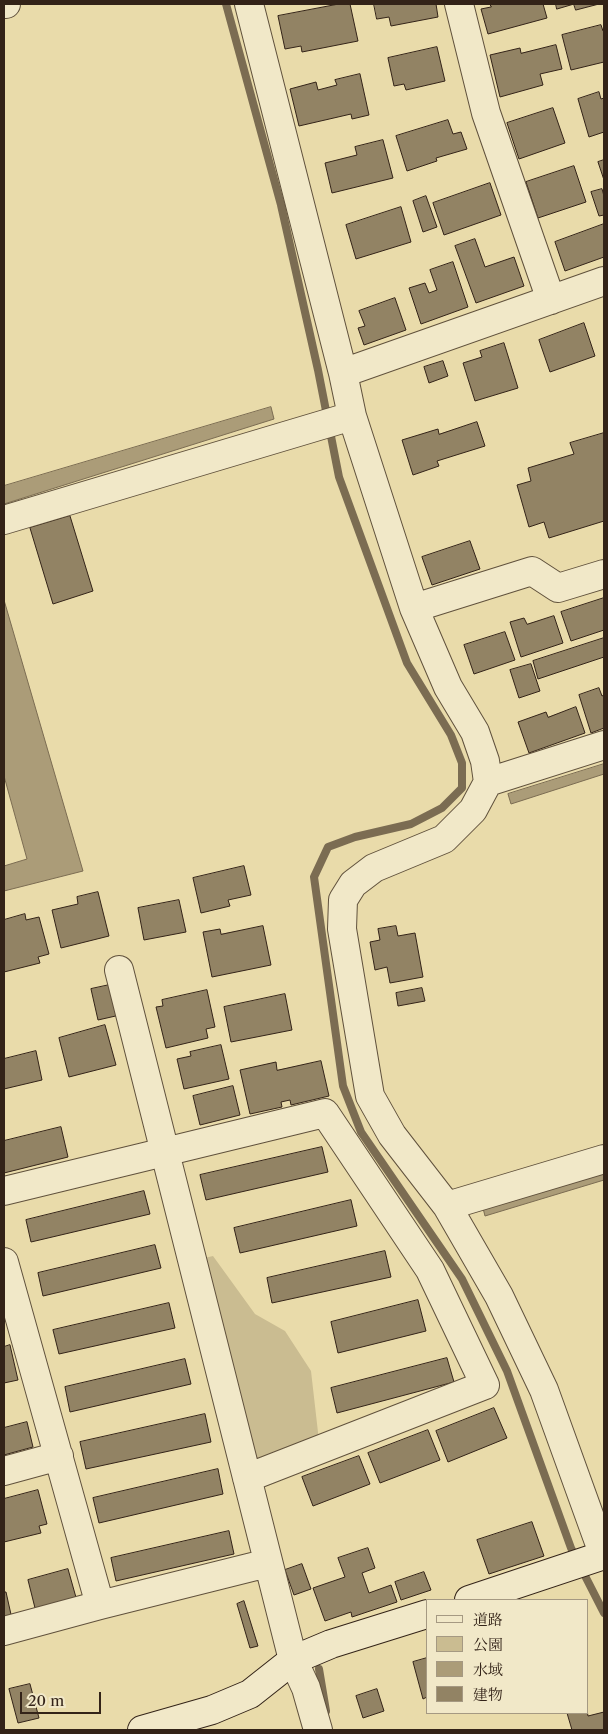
<!DOCTYPE html>
<meta charset="utf-8">
<style>
body{margin:0}
#map{position:relative;width:608px;height:1734px;overflow:hidden;background:#e9dbaa;font-family:"Libre Caslon Text","Noto Serif JP",serif}
canvas{display:block}
.frame{position:absolute;inset:0;border:5px solid #332318;pointer-events:none}
.legend{position:absolute;left:426px;top:1599px;width:162px;height:115px;box-sizing:border-box;background:#f1e8c8;border:1px solid #a59982;margin:0;padding:6px 9px;list-style:none;font-size:15px;color:#332318}
.legend li{display:flex;align-items:center;gap:10px;height:25px}
.legend b{width:25px;border:1px solid #a59982}
.scale{position:absolute;left:20px;top:1692px;width:81px;height:22px;box-sizing:border-box;border:2px solid #332318;border-top:0;padding-left:6px;font-size:15px;line-height:18px;white-space:nowrap;color:#332318;-webkit-text-stroke:4px #f1e8c8;paint-order:stroke}
</style>
<div id="map">
<canvas width="608" height="1734"></canvas>
<div class="frame"></div>
<ul class="legend">
<li><b style="height:6px;background:#f1e8c8"></b>道路</li>
<li><b style="height:14px;background:#cabc91"></b>公園</li>
<li><b style="height:14px;background:#ab9c78"></b>水域</li>
<li><b style="height:14px;background:#928364"></b>建物</li>
</ul>
<div class="scale">20 m</div>
</div>
<script>
const g = document.querySelector('canvas').getContext('2d');
g.lineJoin = 'round';
function fill(path, color) { g.fillStyle = color; g.fill(path, 'evenodd'); }
function stroke(path, color, width, dash) { g.strokeStyle = color; g.lineWidth = width; g.lineCap = dash ? 'butt' : 'round'; g.setLineDash(dash || []); g.stroke(path); }
fill(new Path2D(`
 M213,1256L255,1314L285,1331L311,1371L319,1441L254,1468L200,1259Z`), '#cabc91');
const water = new Path2D(`
 M271,407L274,419L4,504V486Z
 M4,600L83,871L4,891V866L27,859L4,776Z
 M604,764V774L511,804L508,794Z
 M604,1171V1180L485,1216L483,1208Z`);
fill(water, '#ab9c78');
stroke(water, '#7b6c52', 1);
stroke(new Path2D(`
 M226,4L281,205L318,370L339,477L407,663L451,735L462,763V788L442,808L411,824L355,837L328,847L314,877L343,1086L361,1132L462,1279L507,1371L571,1548L576,1558
 M581,1568L604,1613
 M319,1669L326,1711`), '#7b6c52', 8);
const building = new Path2D(`
 M339,4H350L358,41L302,52L301,46L285,49L278,16Z
 M374,4H436L438,17L391,26L389,17L377,19Z
 M490,4H543L547,18L488,34L481,9L491,7Z
 M556,4H574L557,9Z
 M574,4H599L576,10Z
 M601,25L603,31L604,30V62L571,70L562,35Z
 M556,45L562,69L540,74L543,85L500,97L490,55L520,48L521,53Z
 M437,47L445,81L406,90L404,84L394,86L388,58Z
 M360,74L369,115L352,119L351,114L299,126L290,89L316,82L318,90L337,85L335,80Z
 M599,92L601,99L604,98V132L589,137L578,99Z
 M553,108L565,143L519,159L507,123Z
 M448,120L453,134L461,132L467,149L436,158L437,161L407,171L396,136Z
 M383,140L393,178L332,193L325,163L357,155L355,147Z
 M604,160V180L598,162Z
 M574,166L586,202L538,218L526,182Z
 M490,183L501,215L444,235L433,203Z
 M602,189L604,196V215L599,216L591,192Z
 M426,196L437,227L423,232L413,201Z
 M401,207L411,242L356,259L346,225Z
 M604,224V257L565,271L555,242Z
 M475,239L485,267L514,257L524,286L476,303L455,246Z
 M453,262L468,307L421,324L409,288L425,283L429,293L437,290L430,270Z
 M395,298L406,330L364,345L358,328L365,326L359,311Z
 M584,323L595,356L550,372L539,340Z
 M504,343L518,388L475,401L463,363L482,357L480,351Z
 M443,361L448,376L429,383L424,367Z
 M477,422L485,446L437,461L439,466L413,475L402,440L438,429L439,434Z
 M604,433V521L549,538L544,522L529,527L517,485L531,481L528,468L574,454L570,443Z
 M70,516L93,591L53,604L30,528Z
 M470,541L480,569L432,585L422,557Z
 M604,598V630L571,641L561,612Z
 M554,616L563,643L521,657L510,622L524,618L527,624Z
 M505,632L515,660L474,674L464,645Z
 M604,638V657L538,679L533,661Z
 M531,664L540,691L519,698L510,670Z
 M599,688L602,696L604,695V728L591,733L579,695Z
 M576,707L585,733L529,753L518,722L546,712L548,717Z
 M244,866L251,895L228,900L230,906L201,913L193,878Z
 M98,892L109,936L61,948L52,910L78,904L77,897Z
 M179,900L186,932L144,940L138,908Z
 M25,914L26,920L39,917L49,954L38,957L40,963L4,972V920Z
 M263,926L271,965L212,977L203,932L220,929L221,934Z
 M396,926L398,936L415,933L423,977L390,983L387,967L375,970L370,942L380,940L378,929Z
 M114,984L120,1015L98,1020L91,989Z
 M422,988L425,1001L398,1006L396,993Z
 M207,990L215,1027L206,1029L208,1038L166,1048L156,1007L163,1006L162,1000Z
 M285,994L292,1030L231,1042L224,1007Z
 M105,1025L116,1065L69,1077L59,1038Z
 M221,1045L229,1079L184,1089L177,1059L191,1056L190,1052Z
 M36,1051L42,1080L4,1089V1059Z
 M321,1061L329,1096L291,1105L290,1100L281,1102L282,1107L250,1114L240,1070L276,1062L277,1070Z
 M233,1086L240,1115L200,1125L193,1096Z
 M61,1127L68,1157L4,1173V1141Z
 M322,1147L328,1172L206,1200L200,1175Z
 M144,1191L150,1214L31,1242L26,1220Z
 M351,1200L357,1226L240,1253L234,1228Z
 M155,1245L161,1268L43,1296L38,1273Z
 M385,1251L391,1277L272,1303L267,1278Z
 M418,1300L426,1331L338,1353L331,1322Z
 M169,1303L175,1328L59,1354L53,1330Z
 M10,1345L18,1380L4,1383V1347Z
 M447,1358L454,1382L337,1413L331,1388Z
 M185,1359L191,1384L70,1412L65,1387Z
 M494,1408L507,1438L448,1462L436,1431Z
 M205,1414L211,1442L86,1469L80,1442Z
 M27,1422L33,1447L4,1455V1428Z
 M428,1430L440,1460L380,1483L368,1453Z
 M359,1456L370,1484L313,1506L302,1477Z
 M218,1469L223,1494L99,1523L93,1498Z
 M38,1490L47,1524L39,1526L41,1533L4,1542V1499Z
 M532,1522L544,1556L489,1574L477,1540Z
 M229,1531L234,1554L116,1581L111,1558Z
 M368,1548L375,1568L362,1573L369,1593L391,1585L397,1602L352,1617L351,1612L325,1621L313,1588L345,1577L338,1558Z
 M302,1564L311,1589L294,1595L285,1570Z
 M68,1569L77,1601L36,1612L28,1580Z
 M424,1572L431,1590L401,1600L395,1582Z
 M4,1592H6L12,1619L4,1622Z
 M244,1601L258,1646L250,1648L237,1604Z
 M427,1658V1697L423,1699L413,1662Z
 M30,1684L39,1718L18,1723L9,1689Z
 M377,1689L384,1711L363,1718L356,1696Z
 M587,1710L588,1716L604,1712V1730H572L567,1713H587Z`);
fill(building, '#928364');
stroke(building, '#332318', 1);
const street = new Path2D(`
 M4,4H6
 M249,4L343,373L352,416L414,608L448,687L475,732L485,761L488,782L473,810L444,839L374,868L353,884L343,900L342,929L370,1096L392,1135L447,1206L499,1296L544,1390L604,1556
 M459,4L486,113L551,300
 M343,373L604,281
 M4,520L352,416
 M414,608L532,571L558,588L604,574
 M488,782L604,745
 M119,970L293,1660L306,1688L318,1730
 M4,1191L325,1113L430,1270L485,1385L247,1478
 M447,1206L604,1159
 M4,1262L100,1605
 M4,1471L59,1456
 M4,1631L100,1605L268,1563`);
const secondary = new Path2D(`
 M469,1600L604,1555
 M142,1730L212,1710L250,1694L293,1660L331,1644L427,1614`);
stroke(street, '#60513c', 30);
stroke(secondary, '#332318', 30);
stroke(street, '#f1e8c8', 28);
stroke(secondary, '#f1e8c8', 28);
</script>
